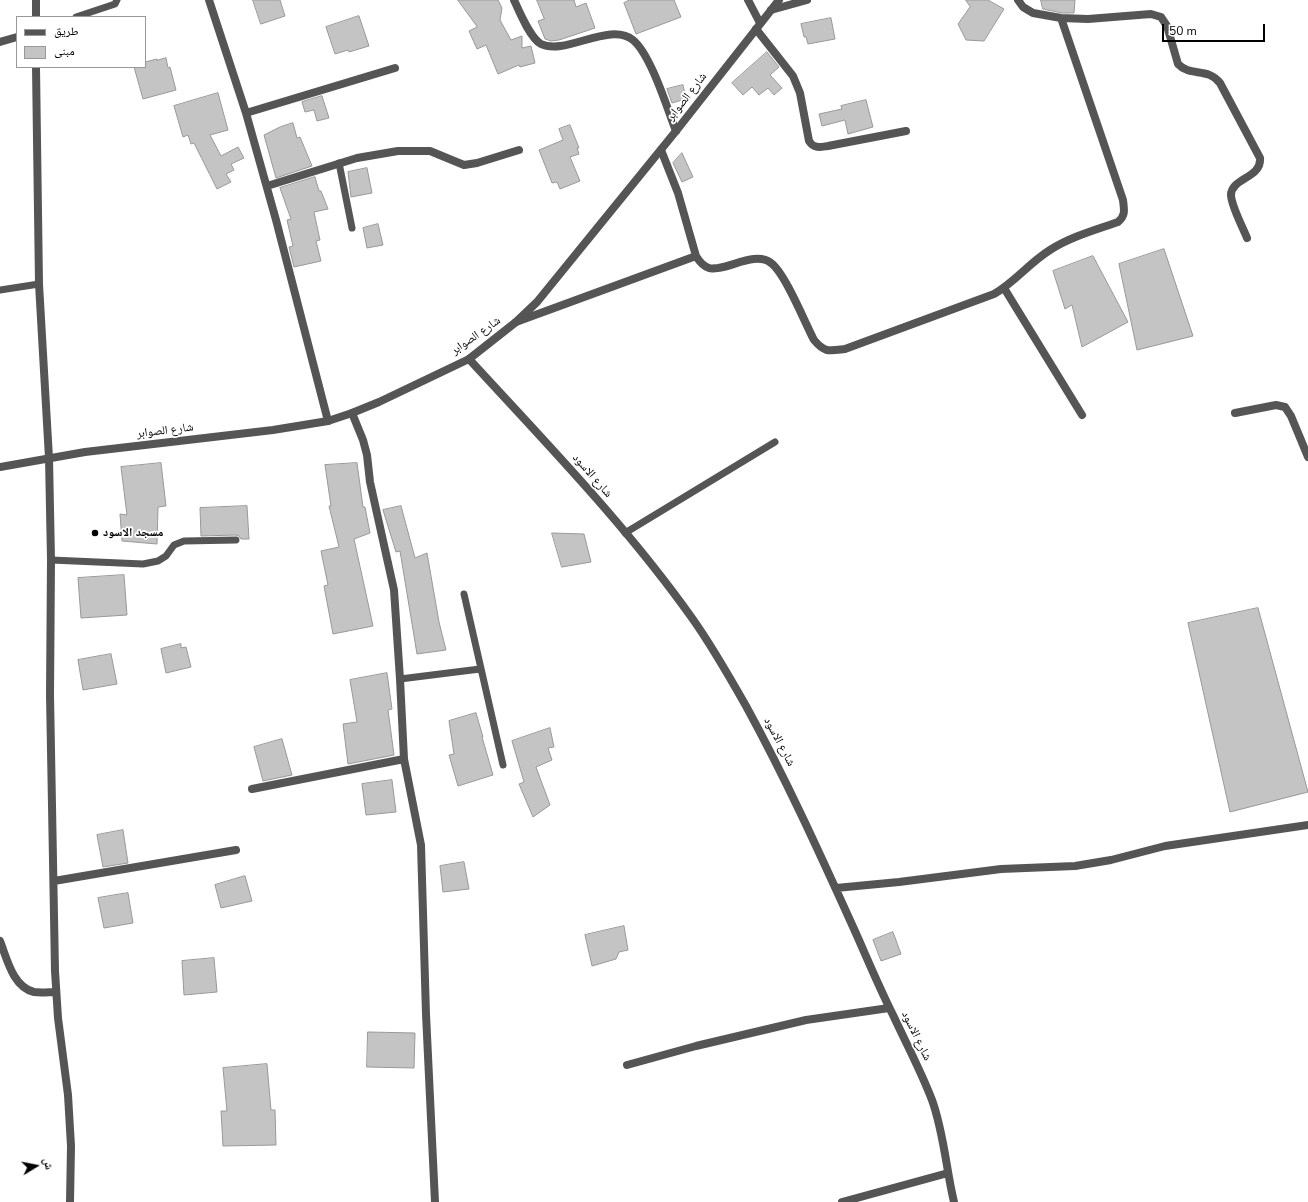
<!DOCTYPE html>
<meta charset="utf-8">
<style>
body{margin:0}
#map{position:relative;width:1308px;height:1202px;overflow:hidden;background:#fff;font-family:"Nunito Sans","Noto Naskh Arabic",sans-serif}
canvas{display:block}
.legend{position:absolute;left:16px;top:16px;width:130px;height:52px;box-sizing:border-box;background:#fff;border:1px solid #999;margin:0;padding:5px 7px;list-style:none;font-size:12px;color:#000}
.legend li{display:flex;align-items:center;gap:8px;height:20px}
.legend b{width:20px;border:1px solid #999}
.north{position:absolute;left:16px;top:1146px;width:40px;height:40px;-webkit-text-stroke:3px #fff;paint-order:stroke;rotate:80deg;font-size:11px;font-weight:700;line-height:16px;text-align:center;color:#000}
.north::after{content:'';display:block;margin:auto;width:14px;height:18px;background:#000;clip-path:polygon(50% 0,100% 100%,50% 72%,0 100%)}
.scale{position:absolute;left:1162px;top:24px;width:103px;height:18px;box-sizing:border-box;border:2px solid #000;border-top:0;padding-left:5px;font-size:12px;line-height:14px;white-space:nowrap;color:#000;-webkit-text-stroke:3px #fff;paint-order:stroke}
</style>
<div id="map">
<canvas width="1308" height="1202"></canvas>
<ul class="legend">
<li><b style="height:5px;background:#555"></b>طريق</li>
<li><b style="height:11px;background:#c4c4c4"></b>مبنى</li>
</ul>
<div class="north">ش</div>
<div class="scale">50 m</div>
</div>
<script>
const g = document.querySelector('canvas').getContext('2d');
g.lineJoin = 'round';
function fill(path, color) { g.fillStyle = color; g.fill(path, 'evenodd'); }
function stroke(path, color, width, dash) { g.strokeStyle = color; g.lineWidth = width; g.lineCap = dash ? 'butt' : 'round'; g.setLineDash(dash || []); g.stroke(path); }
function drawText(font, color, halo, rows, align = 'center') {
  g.font = font + ' "Nunito Sans","Noto Naskh Arabic",sans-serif'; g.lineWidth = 3.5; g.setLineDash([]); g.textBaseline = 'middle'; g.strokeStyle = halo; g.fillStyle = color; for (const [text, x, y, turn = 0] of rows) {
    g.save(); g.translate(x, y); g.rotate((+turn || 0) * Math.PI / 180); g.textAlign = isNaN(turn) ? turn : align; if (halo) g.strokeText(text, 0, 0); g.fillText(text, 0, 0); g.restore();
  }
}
const building = new Path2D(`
 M253,0H280L285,16L261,24Z
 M458,0H498L502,8L500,20L511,40L522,36V48L531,46L535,63L520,67L519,65L498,74L486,45L477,49L469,31L477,27Z
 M537,0H574L576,7L586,3L595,28L559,40L551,41L545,39L538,21L544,19Z
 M630,0H674L681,17L636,34L624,3Z
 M966,0H988L1004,9L984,41L966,40L958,24L970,7Z
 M1041,0H1075L1074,13H1062L1043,9Z
 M359,16L369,46L349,52L348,50L335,54L326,27Z
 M831,18L835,39L808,44L806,37H804L801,24Z
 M767,52L779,67L770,75L782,88L774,95L768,88L759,95L752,87L743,95L732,83Z
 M166,58L168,68L170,67L176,90L143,99L134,67H145V62L157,59V60Z
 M683,85L686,99L672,103L667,89Z
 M218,93L228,130L210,135L221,156L238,147L244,158L231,164L234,170L226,174L231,182L217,189L194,143L191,144L188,135L183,137L174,106Z
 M322,96L329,118L317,121L314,110L305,112L302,102Z
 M866,100L873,127L848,134L845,120L822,126L819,114L842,109L841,106Z
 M293,123L297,138L300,137L312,166L276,178L264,135L280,127Z
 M570,125L579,148H577L579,154L570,157L580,181L560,189L557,182L552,183L539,150L563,140L559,129Z
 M682,153L693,177L682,182L673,163Z
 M367,168L372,193L351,197L348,172Z
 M315,177L319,191H321L328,209L314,212L320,240L316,241L321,261L294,267L289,247L293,246L287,220L291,219L280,188Z
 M378,224L383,245L367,248L363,228Z
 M1164,249L1193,336L1137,350L1119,264Z
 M1093,256L1128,322L1082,347L1072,305L1065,309L1053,271Z
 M161,463L166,506L158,507L157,544L122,541L120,514L127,515L121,467Z
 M357,463L363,507H365L370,533L354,539L373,626L333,634L324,586L328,585L321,551L339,547L329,506H331L325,465Z
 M247,506L249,539H241L239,536L236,535L201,536L200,508Z
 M401,506L415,558L427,553L439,622L446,650L417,654L400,551L396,552L383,510Z
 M552,533L584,534L591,562L562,567Z
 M124,575L127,615L81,618L78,578Z
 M1258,608L1308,792L1230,812L1188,623Z
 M181,644V648L186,647L191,667L166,673L161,649Z
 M111,654L117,684L83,690L78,660Z
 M387,673L392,709L388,710L394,755L348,764L343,724L357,722L350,680Z
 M476,713L483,737H482L493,775L458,786L449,755L454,754L449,721Z
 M550,728L554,747L548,748L552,760L536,767L550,805L533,817L519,784L524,782L512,741Z
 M282,739L292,775L263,781L254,747Z
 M392,780L396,812L366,815L362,784Z
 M123,830L128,863L103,867L97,835Z
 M464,862L469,889L443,892L440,866Z
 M245,876L252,901L221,908L215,885Z
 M128,893L133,923L104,928L98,898Z
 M624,926L628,950L619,952L616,959L592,966L585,935Z
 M893,932L901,954L881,961L873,940Z
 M214,958L217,992L184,995L182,961Z
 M368,1032L415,1033L414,1068L367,1067Z
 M267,1064L271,1110H275L276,1145L223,1146L221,1111H227L223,1068Z`);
fill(building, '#c4c4c4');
stroke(building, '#999', 1);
stroke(new Path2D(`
 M76,17L115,4L117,0
 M339,163L352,228
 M0,290L39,284
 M625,533L775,442
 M51,560L143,564L158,561L166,556L174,545L184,541L236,540
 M464,594L503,765
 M400,679L480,669`), '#555', 7);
stroke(new Path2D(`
 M209,0L246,113L276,220L328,421
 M514,0C519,11 530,38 541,44C565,56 610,21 633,40C651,55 667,108 676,131
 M748,0L760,23
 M1018,0L1023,7L1033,13L1061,18L1088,19L1151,14L1161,17L1167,26L1178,64C1190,77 1208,67 1220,83L1260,158C1262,178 1231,178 1231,195C1231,205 1243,228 1247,238
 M771,10L807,0
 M36,17V0
 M756,29L793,76L800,93L809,141C814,149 820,147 828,146L906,131
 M0,42L17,37
 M36,67L39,284L49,458L51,560L50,695L55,971L58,1018L68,1095L71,1146L70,1202
 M246,113L395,68
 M661,150L678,193L696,256C699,261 703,266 709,268C712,269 715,268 718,268C734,266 757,252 771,263C785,273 805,323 814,340C825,353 829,351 845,349L994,294C1015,282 1029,263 1050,250C1070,237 1095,230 1118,222C1126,215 1124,210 1123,200L1061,18
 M267,186L357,158L398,151H430L464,165L477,163L519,150
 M1004,288L1082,415
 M516,322L696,256
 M469,359C546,443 626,525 692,618C712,646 729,676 746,706C786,779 820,854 854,929C867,958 879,987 893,1015C906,1043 921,1071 932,1100C944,1133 946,1169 954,1202
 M352,413L363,440L367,455L370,482L394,590L400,679L404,759L421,845L426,1014L435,1202
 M1235,413L1276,405L1285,407L1291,416L1308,457
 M252,789L404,759
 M54,881L236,850
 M836,888L899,882L1001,869L1075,866L1111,860L1165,846L1308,825
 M0,941C7,959 13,987 34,992C41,993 49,992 56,992
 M627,1065L696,1046L806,1020L889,1008
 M842,1202L948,1173`), '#555', 8);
stroke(new Path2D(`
 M0,467L85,452L273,430L328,421L352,413L379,402L469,359L516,322L537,302L676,131L779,0`), '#555', 8);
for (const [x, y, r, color] of [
 [95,533,4,"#000"]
]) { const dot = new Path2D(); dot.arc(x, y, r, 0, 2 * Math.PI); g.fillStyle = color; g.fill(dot); stroke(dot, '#fff', 1.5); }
drawText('12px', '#000', '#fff', [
 ["شارع الصوابر",687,97,-52],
 ["شارع الصوابر",476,336,-35],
 ["شارع الصوابر",165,431,-7],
 ["شارع الاسود",592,476,49],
 ["شارع الاسود",779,742,62],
 ["شارع الاسود",916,1036,64]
]);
drawText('bold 12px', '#000', '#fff', [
 ["مسجد الاسود",103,533]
], 'left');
</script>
